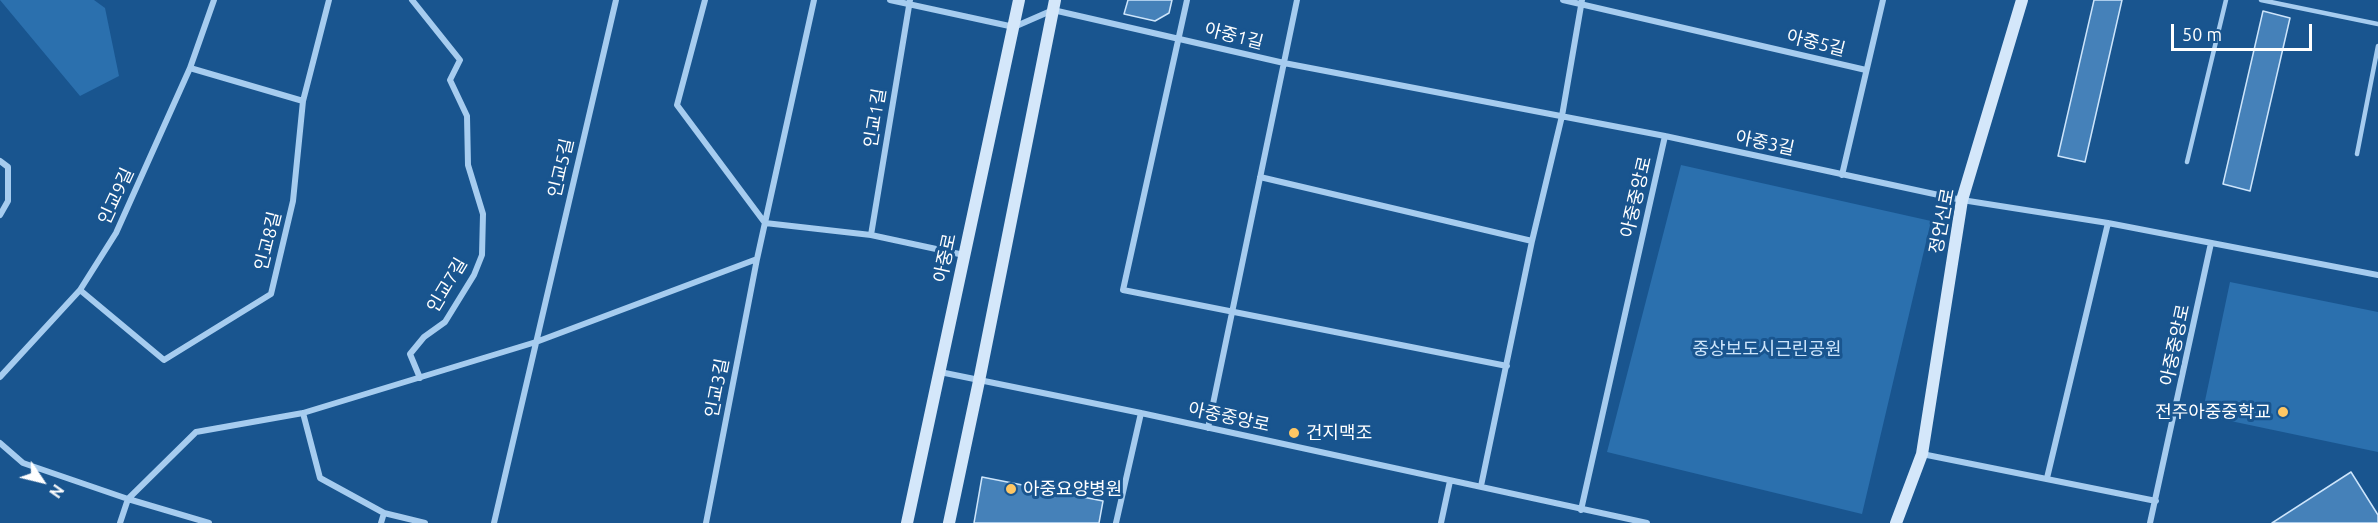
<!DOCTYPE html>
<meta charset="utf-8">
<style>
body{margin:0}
#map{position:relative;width:2378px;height:523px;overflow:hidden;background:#19558f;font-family:Ubuntu,sans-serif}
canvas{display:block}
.north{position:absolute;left:12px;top:451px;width:60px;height:60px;-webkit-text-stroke:4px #19558f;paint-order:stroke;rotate:125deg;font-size:16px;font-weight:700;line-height:24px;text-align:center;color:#fff}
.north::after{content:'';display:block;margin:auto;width:21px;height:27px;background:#fff;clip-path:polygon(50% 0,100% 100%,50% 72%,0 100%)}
.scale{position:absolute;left:2171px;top:24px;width:141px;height:27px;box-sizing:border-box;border:3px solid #fff;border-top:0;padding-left:8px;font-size:18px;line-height:21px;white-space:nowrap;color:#fff;-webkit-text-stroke:4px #19558f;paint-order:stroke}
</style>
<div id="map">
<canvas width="2378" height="523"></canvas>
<div class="north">N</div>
<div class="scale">50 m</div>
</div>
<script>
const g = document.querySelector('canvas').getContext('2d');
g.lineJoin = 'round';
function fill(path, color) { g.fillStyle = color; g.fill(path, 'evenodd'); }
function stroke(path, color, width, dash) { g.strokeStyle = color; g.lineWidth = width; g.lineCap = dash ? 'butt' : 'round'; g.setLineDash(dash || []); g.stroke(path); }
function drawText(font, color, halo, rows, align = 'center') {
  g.font = font + ' Ubuntu,"Noto Sans KR",sans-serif'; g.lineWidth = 6; g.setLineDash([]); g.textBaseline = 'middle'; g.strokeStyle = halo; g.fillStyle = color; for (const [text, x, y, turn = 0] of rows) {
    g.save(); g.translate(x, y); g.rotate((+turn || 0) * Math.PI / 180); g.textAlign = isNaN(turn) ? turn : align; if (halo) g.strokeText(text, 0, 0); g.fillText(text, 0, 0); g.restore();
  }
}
fill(new Path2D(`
 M0,0H94L105,8L119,76L80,96Z
 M1681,165L1931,221L1862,514L1607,452Z
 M2230,282L2378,312V452L2202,415Z`), '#2b70ae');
const building = new Path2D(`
 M1128,0H1172L1169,13L1155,21L1124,14Z
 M2094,0H2122L2085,162L2058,156Z
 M2263,11L2290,18L2250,191L2223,184Z
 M2351,472L2378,515V523H2272Z
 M982,477L1103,501L1099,523H974Z`);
fill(building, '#4581b9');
stroke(building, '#cde5fb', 1.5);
stroke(new Path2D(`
 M2261,0L2378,24
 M2357,154L2378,46
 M2187,162L2226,0`), '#a6ccef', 4.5);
stroke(new Path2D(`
 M412,0L460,60L450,80L467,116L468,165L483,214L482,255L474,275L445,322L424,337L410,354L420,378
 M705,0L677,105L765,223L871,235L964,255
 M890,0L1014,27L1053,10L1284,63L1665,136L1962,200L2108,223L2378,275
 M1187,0L1123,290L1507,366
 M1563,0L1866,70
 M190,68L303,101
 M0,161L8,167V201L0,215
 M1842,175L1883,0
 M1260,177L1532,241
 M871,235L910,0
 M80,290L164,360L271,294L293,201L303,101L329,0
 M940,372L1141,413L1647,523
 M0,377L80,290L116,233L190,68L214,0
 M303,413L320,478L384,513L425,523
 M1208,428L1297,0
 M0,443L23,463L128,499L209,523
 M1922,454L2156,501
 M2047,478L2108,223
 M1481,486L1532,241L1562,116L1582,0
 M1581,510L1665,136
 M120,523L128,499L196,432L303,413L536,342L757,259
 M381,523L384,513
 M494,523L616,0
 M706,523L757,259L814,0
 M1116,523L1141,413
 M1441,523L1450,481
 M2150,523L2211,243`), '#a6ccef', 6);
stroke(new Path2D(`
 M907,523L1019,0
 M949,523L979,381L1055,0
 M1896,523L1922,454L1962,200L2022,0`), '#d4e7fa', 12);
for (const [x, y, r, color] of [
 [2283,412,6,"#ffc764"],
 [1294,433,6,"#ffc764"],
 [1011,489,6,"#ffc764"]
]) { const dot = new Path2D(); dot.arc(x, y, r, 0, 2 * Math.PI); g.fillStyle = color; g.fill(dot); stroke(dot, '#19558f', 2); }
drawText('18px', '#fff', '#19558f', [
 ["아중1길",1234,36,14],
 ["아중5길",1816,43,14],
 ["인교1길",875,118,-81],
 ["아중3길",1765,143,12],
 ["인교5길",561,168,-77],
 ["인교9길",116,196,-65],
 ["아중중앙로",1636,197,-77],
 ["정언신로",1942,221,-79],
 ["인교8길",268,241,-76],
 ["아중로",945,258,-78],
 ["인교7길",447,285,-59],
 ["아중중앙로",2175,345,-78],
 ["인교3길",717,388,-79],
 ["아중중앙로",1229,417,12]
]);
drawText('18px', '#cde5fb', '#19558f', [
 ["중상보도시근린공원",1767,349]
]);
drawText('18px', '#fff', '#19558f', [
 ["전주아중중학교",2271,412,"right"],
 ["건지맥조",1306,433],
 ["아중요양병원",1023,489]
], 'left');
</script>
